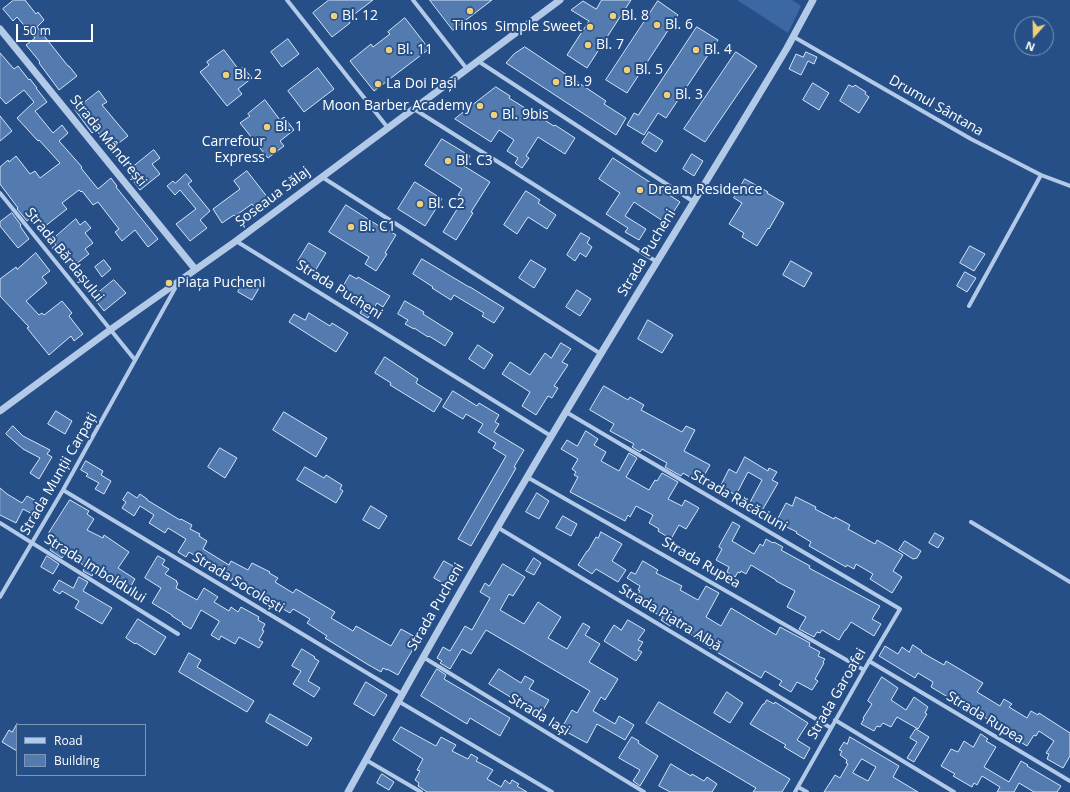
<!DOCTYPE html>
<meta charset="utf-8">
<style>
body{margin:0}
#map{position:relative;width:1070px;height:792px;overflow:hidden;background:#264f87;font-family:"Open Sans",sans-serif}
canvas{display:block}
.legend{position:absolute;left:16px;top:724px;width:130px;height:52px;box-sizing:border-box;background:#264f87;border:1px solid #7d95b7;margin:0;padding:5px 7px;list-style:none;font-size:12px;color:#fff}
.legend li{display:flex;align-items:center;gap:8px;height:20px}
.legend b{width:20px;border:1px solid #7d95b7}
.north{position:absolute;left:1014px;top:16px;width:40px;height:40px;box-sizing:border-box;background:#264f87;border:1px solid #7d95b7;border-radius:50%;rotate:200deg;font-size:11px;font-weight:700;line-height:16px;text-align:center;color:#fff}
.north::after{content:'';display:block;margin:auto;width:14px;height:18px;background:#f1d077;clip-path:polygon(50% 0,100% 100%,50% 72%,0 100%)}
.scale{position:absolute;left:16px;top:24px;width:77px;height:18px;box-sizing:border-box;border:2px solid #fff;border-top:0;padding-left:5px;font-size:12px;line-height:14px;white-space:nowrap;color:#fff;-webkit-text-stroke:3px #264f87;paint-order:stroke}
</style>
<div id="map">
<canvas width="1070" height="792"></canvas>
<ul class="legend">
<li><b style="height:5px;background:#b2c9e8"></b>Road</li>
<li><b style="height:11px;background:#537bb0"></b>Building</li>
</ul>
<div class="north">N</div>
<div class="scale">50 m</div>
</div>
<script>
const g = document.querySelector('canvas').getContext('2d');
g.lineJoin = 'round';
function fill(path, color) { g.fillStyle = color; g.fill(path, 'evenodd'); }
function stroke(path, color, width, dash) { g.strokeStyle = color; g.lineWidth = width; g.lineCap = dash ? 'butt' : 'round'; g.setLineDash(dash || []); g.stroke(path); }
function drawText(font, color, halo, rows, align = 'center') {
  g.font = font + ' "Open Sans",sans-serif'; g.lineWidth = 4; g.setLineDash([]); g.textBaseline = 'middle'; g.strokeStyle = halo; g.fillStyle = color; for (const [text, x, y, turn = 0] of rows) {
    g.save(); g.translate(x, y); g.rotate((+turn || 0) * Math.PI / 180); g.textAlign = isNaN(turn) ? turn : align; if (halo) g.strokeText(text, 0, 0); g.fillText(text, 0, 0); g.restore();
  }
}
fill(new Path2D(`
 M737,0H792L801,6L788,33Z`), '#3b68a3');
const building = new Path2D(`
 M14,0H25L36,14L38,12L44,20L37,27L68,66H69L77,76L59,90L39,63L40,62L26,45L35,38L17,17L13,21L3,9Z
 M329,0H373L348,19L350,23L332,37L313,13Z
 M430,0H492L453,30Z
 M602,0H631L587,68L567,55L589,21L571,10L583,1L596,9Z
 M658,1L678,15L627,93L606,80Z
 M405,18L429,49L374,91L350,61L371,44L373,47L390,34L388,32Z
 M697,27L718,40L666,118L658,113L644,135L627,125L634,113L638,115Z
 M288,39L299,54L282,67L271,52Z
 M525,47L606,101L604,104L626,118L616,135L506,63L514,54Z
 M224,50L239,70L243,67L252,78L238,89L242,94L227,106L200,72L209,65L207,62Z
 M736,52L757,66L705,142L684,129Z
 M806,52L817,57L814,64L808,61L801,75L789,69L796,54L803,57Z
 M0,53L14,69L18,66L29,80L30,79L37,88H36L47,102L35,111L53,133L62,125L68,133L59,141L82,167L81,168L98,189L111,178L117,186L116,187L158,239L148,247L135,230L122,241L115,232L119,229L98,202L93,205L82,191L81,192L79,190L62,203L67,209L44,227L34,215L27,221L17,209L18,208L0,184V167L8,160L9,162L16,156L30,174L35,171L40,178L60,163L39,140L38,141L17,118L34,102L24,90L6,104L0,97Z
 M318,68L334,89L304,112L288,91Z
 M813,83L829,93L819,110L803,100Z
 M849,85L853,87L855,85L866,92L865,94L869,97L859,113L840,101Z
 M496,87L510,96L509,98L554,126L555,125L575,138L565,154L538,137L526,156L529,158L522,168L515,163L518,158L507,151L514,140L499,130L491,142L455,119Z
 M99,91L107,102L102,105L128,136L111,149L96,130L92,133L75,110Z
 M265,100L280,120L284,117L294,130L280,141L284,146L268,158L240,123L250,116L248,114Z
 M0,116L12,131L0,141Z
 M649,132L663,141L656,152L642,143Z
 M442,139L470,156L464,166L490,182L471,212L473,213L456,240L443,232L464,198L458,195L462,189L425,165Z
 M154,150L160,158L152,164L160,174L140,190L134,182L135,180L128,171Z
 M692,154L703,161L694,176L683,169Z
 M613,158L680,202L666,223L634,202L625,216L646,229L639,240L625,232L628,228L606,214L620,193L599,179Z
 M247,171L268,198L255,208L252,204L235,216L234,215L222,223L213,209L240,189L234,181Z
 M186,174L192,181L188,184L210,211L200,220L207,228L190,241L176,224L196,209L180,190L175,195L167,186L173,181L175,183Z
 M745,179L768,192L767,193L784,203L769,229L768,228L757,246L742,237L744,233L729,224L742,203L734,198Z
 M415,182L442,199L425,226L398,209Z
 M526,191L540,200L538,203L556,215L547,229L528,217L517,234L504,225Z
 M346,205L379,226L380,225L396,235L385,253L387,254L376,271L365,264L369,257L329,232Z
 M12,213L21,225L20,226L29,239L18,248L0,226V222Z
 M76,219L80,225L85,221L91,228L85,233L93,243L85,249L89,254L71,268L60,254L58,255L52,248L56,245L52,240Z
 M581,233L590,238L587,243L592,247L586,257L580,253L575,261L567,255Z
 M309,243L326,253L315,271L298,261Z
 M970,246L985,254L974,271L960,263Z
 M36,253L50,271L42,277L47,283L26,301L39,315L42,313L44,315L62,301L72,313L69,316L83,334L74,341L71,336L49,355L27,328L29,327L0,296V279L16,267L17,269Z
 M422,259L469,287H470L504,308L494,323L482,316L484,313L454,295L451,300L432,288L433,287L413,274Z
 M104,260L111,269L102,277L95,267Z
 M531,260L546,269L534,288L519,278Z
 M791,261L812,273L804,287L783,275Z
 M965,272L976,278L967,292L957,286Z
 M350,275L357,279L358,277L390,296L383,307L377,303L368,318L360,313L364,306L340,292Z
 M114,280L126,293L104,311L93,297Z
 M245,280L259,288L252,300L238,292Z
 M577,290L591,299L580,316L566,307Z
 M405,301L424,312L423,314L453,333L445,346L429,336L428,337L414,328V329L405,324L408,320L398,314Z
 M309,313L330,326L332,323L348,333L336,352L289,322L294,314L305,320Z
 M648,320L673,335L662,353L638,339Z
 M561,343L571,349L562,362L568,365L554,386L558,388L552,398L548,396L536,415L522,406L530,392L502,374L510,362L530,375L545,353L551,358Z
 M478,345L493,355L484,369L469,359Z
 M385,357L418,379L416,383L442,399L434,412L390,385L391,383L375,373Z
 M604,386L628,400L630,397L644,405L641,410L682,432L686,426L695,430L684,451L710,465L700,483L683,473L681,476L665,467L667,463L642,449L640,452L632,447L634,444L610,431L614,424L590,410Z
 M453,391L477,406L479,403L499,415L495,422L499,424L494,432L524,450L514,467L516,468L471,546L458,539L506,456L493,448L496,443L478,432L483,424L466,414L463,419L443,407Z
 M56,411L72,421L65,434L48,424Z
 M284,412L327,438L316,457L273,430Z
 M13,426L23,436L50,450L47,454L52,457L39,479L30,473L40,458L23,449L6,434Z
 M586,431L598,439L594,445L606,452L601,461L619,471L629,453L637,458L626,477L649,490L655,480L657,481L662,473L678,482L668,499L682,506L685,500L699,508L686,529L679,525L671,539L658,531L659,529L649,523L653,515L636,506L630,517L628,515L625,521L570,492L578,477L574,475L576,472L572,469L578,459L561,449L567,440L577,446Z
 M220,448L237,458L225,478L208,467Z
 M745,457L768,471L769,468L777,472L772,480L778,483L760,514L748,506L762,480L748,472L736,495L720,487L729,469L736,473Z
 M86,461L103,471L101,475L111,481L104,494L95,489L99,483L86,476L88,474L81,470Z
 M305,467L324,478L326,475L342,485L340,489L343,491L336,503L297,480Z
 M0,488L7,494L22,503L27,496L40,503L34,515L23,509L16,523L0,515Z
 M128,492L137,498L140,494L147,499V500L180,520L181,519L192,525L190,529L200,534L199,536L207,541L203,549L229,565L231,561L248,570L252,563L270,572L269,573L278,578L275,582L293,593L296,589L335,612L331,618L353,631L356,626L391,646L401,629L419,639L403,666L398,675L387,669V670L383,668L381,672L367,664L325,638L327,636L307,623L310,619L295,610L293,609L290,613L271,602V600L249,587L248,588L233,578L231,581L223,576L224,574L205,563L206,562L189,552L186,557L178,552L186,539L168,528L165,533L149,523L154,515L140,506L134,516L122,508L126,502L123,500Z
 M537,493L549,501L539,519L526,512Z
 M796,497L816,507L815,509L834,519L835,517L850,525L848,529L875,544L877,540L903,555L893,571L902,577L892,593L870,579L873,574L856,564L854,569L847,565L846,567L809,546L811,542L796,533L797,532L776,522L786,503L792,506Z
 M70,500L89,511L87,514L94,519L87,530L103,538L104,535L129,552L118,568L135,579L127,593L94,572L92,576L83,571L85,566L65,554L62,558L50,550L53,545L51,543L55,536L49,533Z
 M371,506L387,516L379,529L363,520Z
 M563,516L577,524L571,536L556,528Z
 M733,522L740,526L732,541L754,554L760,544L763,546L766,539L773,543L774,542L783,547L781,550L810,566L809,568L880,606L872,619L881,624L874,636L851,622L846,630H845L839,640L822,630L820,633L817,632L814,637L799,629L806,617L787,607L795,591L776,581V580L751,565L746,574L741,571L740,573L738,572L735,577L727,572L729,567L716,560L722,549L719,547Z
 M601,532L622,544L612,561L626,570L618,582L596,569L592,574L578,565L587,551H588L596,537L598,538Z
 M935,533L944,538L938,548L929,543Z
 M905,541L921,551L917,558L913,559L899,550Z
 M47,556L59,564L53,574L41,567Z
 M158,556L165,560L162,565L169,569L165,574L177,581L176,582L178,583L176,588L197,600L204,588L218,597L214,602L229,611L231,607L238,612L241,607L259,617L258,620L265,624L262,630L264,631L259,640L263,642L259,648L239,637L235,644L221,636L219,640L211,635L219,622V621L201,610L191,629L182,624L183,623L172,616V615L152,603L161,588L145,578Z
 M534,558L541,563L534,575L526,571Z
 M444,561L458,569L448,586L434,578Z
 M643,561L658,570L656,573L682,586L680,590L698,600L706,586L719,593L706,617L721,626L731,608L776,635L780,627L810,643L809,646L820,652L818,656L825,659L823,662L824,663L815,679L818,681L812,690L797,682L791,692L779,685L782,681L765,671L761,678L703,644L704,642L688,633L690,631L673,621L670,626L661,620L663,617L653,612L657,605L637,595L640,591L638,590L640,586L627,578L631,572L635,574Z
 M503,564L525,577L513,596L509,594L500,610L524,624L538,602L561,617L548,638L567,649L583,623L590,627L585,635L600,644L589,662L618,679L605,700L601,697L593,711L615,724L619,716L634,725L625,740L597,724L587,743L561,729L572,710L577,713L590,691L486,630L471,654L462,649L450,669L440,663L442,661L437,658L443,647L450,651L465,626L472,630L490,598L480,592L485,583L489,586Z
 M79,577L88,582L83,591L112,608L102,624L75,608L79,601L62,591L60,594L53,590L59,580L73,588Z
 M138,619L166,637L155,655L136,643L135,644L126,638Z
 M628,620L645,630L638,640L643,642L638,650L642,652L636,661L604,641L614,625L621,630Z
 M913,645L922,651L921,652L944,665L946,661L983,683L977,692L1000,706L1004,699L1012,704L1009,707L1027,718L1031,711L1038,715L1039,713L1070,733V756L1063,768L1047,759L1049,754L1046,753L1054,741L1039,731L1036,736L1034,735L1027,746L1006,733L1007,731L979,714L978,716L966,708L964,710L955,704L956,702L931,687L933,682L918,673L915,678L879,656L885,646L898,654L902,647L909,652Z
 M302,649L315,657L314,658L319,661L308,681L320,688L314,697L293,684L301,671L292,666Z
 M189,653L201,660L197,667L254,701L247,712L179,672Z
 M437,669L446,675L444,679L510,718L500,736L470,718L467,724L421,696Z
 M499,669L521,683L525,676L534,681L529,689L549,700L542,712L539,710L537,714L511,700L512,698L489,684Z
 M882,677L898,688L891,700L906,710L914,697L928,707L925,713L927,714L918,729L897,717L891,727L883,723L880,727L877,726L874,731L861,724L864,719L863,718L872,704L868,701Z
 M366,682L387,695L374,716L354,704Z
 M727,692L743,703L730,723L714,713Z
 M767,700L774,704L775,702L808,723L797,740L810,748L804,759L784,747L786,745L750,724L763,704H764Z
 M659,702L790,779L782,792H753L756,788L646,723Z
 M270,714L312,738L307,746L266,722Z
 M17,724V751L2,742L9,730L12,732Z
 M401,727L436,746L441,737L456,745L452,751L468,759L471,754L478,758L476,761L493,770L487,779L501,787L505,780L510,784L512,780L519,784L517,786L527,792H427L418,786L419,783L415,780L420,771L417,770L423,759L393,740Z
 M916,729L929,737L914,762L907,758L917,742L910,738Z
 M981,734L988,739L986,741L996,747L984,767L1009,782L1021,761L1028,765L1027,766L1061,786L1057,792H1034L1019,783L1014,792H997L1000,787L982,776L977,785L974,783L972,787L953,776L955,774L941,766L951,749L958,752L964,741L973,747Z
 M632,737L639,741L638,743L658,756L640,786L633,781L640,770L619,758Z
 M850,737L899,766L893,777L918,792H824L835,775L840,778L848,764L846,763L847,760L840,755L842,751L839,750L844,742L847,744ZM862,759L876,767L868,781L853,773Z
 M671,764L691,776L692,774L704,781L707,777L717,784L712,792H670L659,786Z
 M382,774L394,782L389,790L377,783Z`);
fill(building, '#537bb0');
stroke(building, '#d5e4f7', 1);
stroke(new Path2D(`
 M287,0L388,128
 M413,0L467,69
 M794,37L971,139L1041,175L1070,186
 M478,61L694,202
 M414,109L657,262
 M322,177L601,354
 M0,193L135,360
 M236,241L551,436
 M969,306L1041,175
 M566,412L900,609L864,670L795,792
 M527,477L864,670
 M63,490L402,694
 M971,522L1070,582
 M0,523L178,634
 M497,527L831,728
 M0,597L63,490L178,283
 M423,657L644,792
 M869,661L1070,781
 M398,701L552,792
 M835,720L954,792
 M366,760L421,792
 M798,787L807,792`), '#b2c9e8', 4);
stroke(new Path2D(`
 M0,29L195,269
 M0,411L110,330L236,241L560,0
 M348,792C406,687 465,582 526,479C611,334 701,192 787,48L813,0`), '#b2c9e8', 7);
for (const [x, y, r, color] of [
 [470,11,4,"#f1d077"],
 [334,16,4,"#f1d077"],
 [613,16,4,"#f1d077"],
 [657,25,4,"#f1d077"],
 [590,27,4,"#f1d077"],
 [588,45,4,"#f1d077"],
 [389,50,4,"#f1d077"],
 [696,50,4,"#f1d077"],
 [627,70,4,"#f1d077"],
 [226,75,4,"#f1d077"],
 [556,82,4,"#f1d077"],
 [378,84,4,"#f1d077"],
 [667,95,4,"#f1d077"],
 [480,106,4,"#f1d077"],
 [494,115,4,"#f1d077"],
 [267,127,4,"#f1d077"],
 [273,150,4,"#f1d077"],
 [448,161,4,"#f1d077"],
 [640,190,4,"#f1d077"],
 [420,204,4,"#f1d077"],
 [351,227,4,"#f1d077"],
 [169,283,4,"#f1d077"]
]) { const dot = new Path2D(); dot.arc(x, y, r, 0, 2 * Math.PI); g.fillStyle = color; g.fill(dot); stroke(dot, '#264f87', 1.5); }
drawText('14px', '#fff', '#264f87', [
 ["Bl. 12",342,16],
 ["Bl. 8",621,16],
 ["Bl. 6",665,25],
 ["Tinos",470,26,"center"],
 ["Simple Sweet",582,27,"right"],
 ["Bl. 7",596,45],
 ["Bl. 11",397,50],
 ["Bl. 4",704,50],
 ["Bl. 5",635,70],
 ["Bl. 2",234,75],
 ["Bl. 9",564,82],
 ["La Doi Pași",386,84],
 ["Bl. 3",675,95],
 ["Moon Barber Academy",472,106,"right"],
 ["Bl. 9bis",502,115],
 ["Bl. 1",275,127],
 ["Carrefour",265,142,"right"],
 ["Express",265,158,"right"],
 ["Bl. C3",456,161],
 ["Dream Residence",648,190],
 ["Bl. C2",428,204],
 ["Bl. C1",359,227],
 ["Piața Pucheni",177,283]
], 'left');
drawText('14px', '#fff', '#264f87', [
 ["Drumul Sântana",936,106,30],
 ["Strada Mândrești",108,141,51],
 ["Șoseaua Sălaj",273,197,-37],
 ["Strada Pucheni",647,253,-59],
 ["Strada Bărdașului",64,255,51],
 ["Strada Pucheni",339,290,32],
 ["Strada Munții Carpați",59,474,-60],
 ["Strada Răcăciuni",739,501,30],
 ["Strada Rupea",701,563,30],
 ["Strada Imboldului",95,569,32],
 ["Strada Socolești",238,583,31],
 ["Strada Pucheni",436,607,-60],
 ["Strada Piatra Albă",670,618,31],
 ["Strada Garoafei",837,694,-60],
 ["Strada Iași",539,715,31],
 ["Strada Rupea",985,718,31]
]);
</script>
